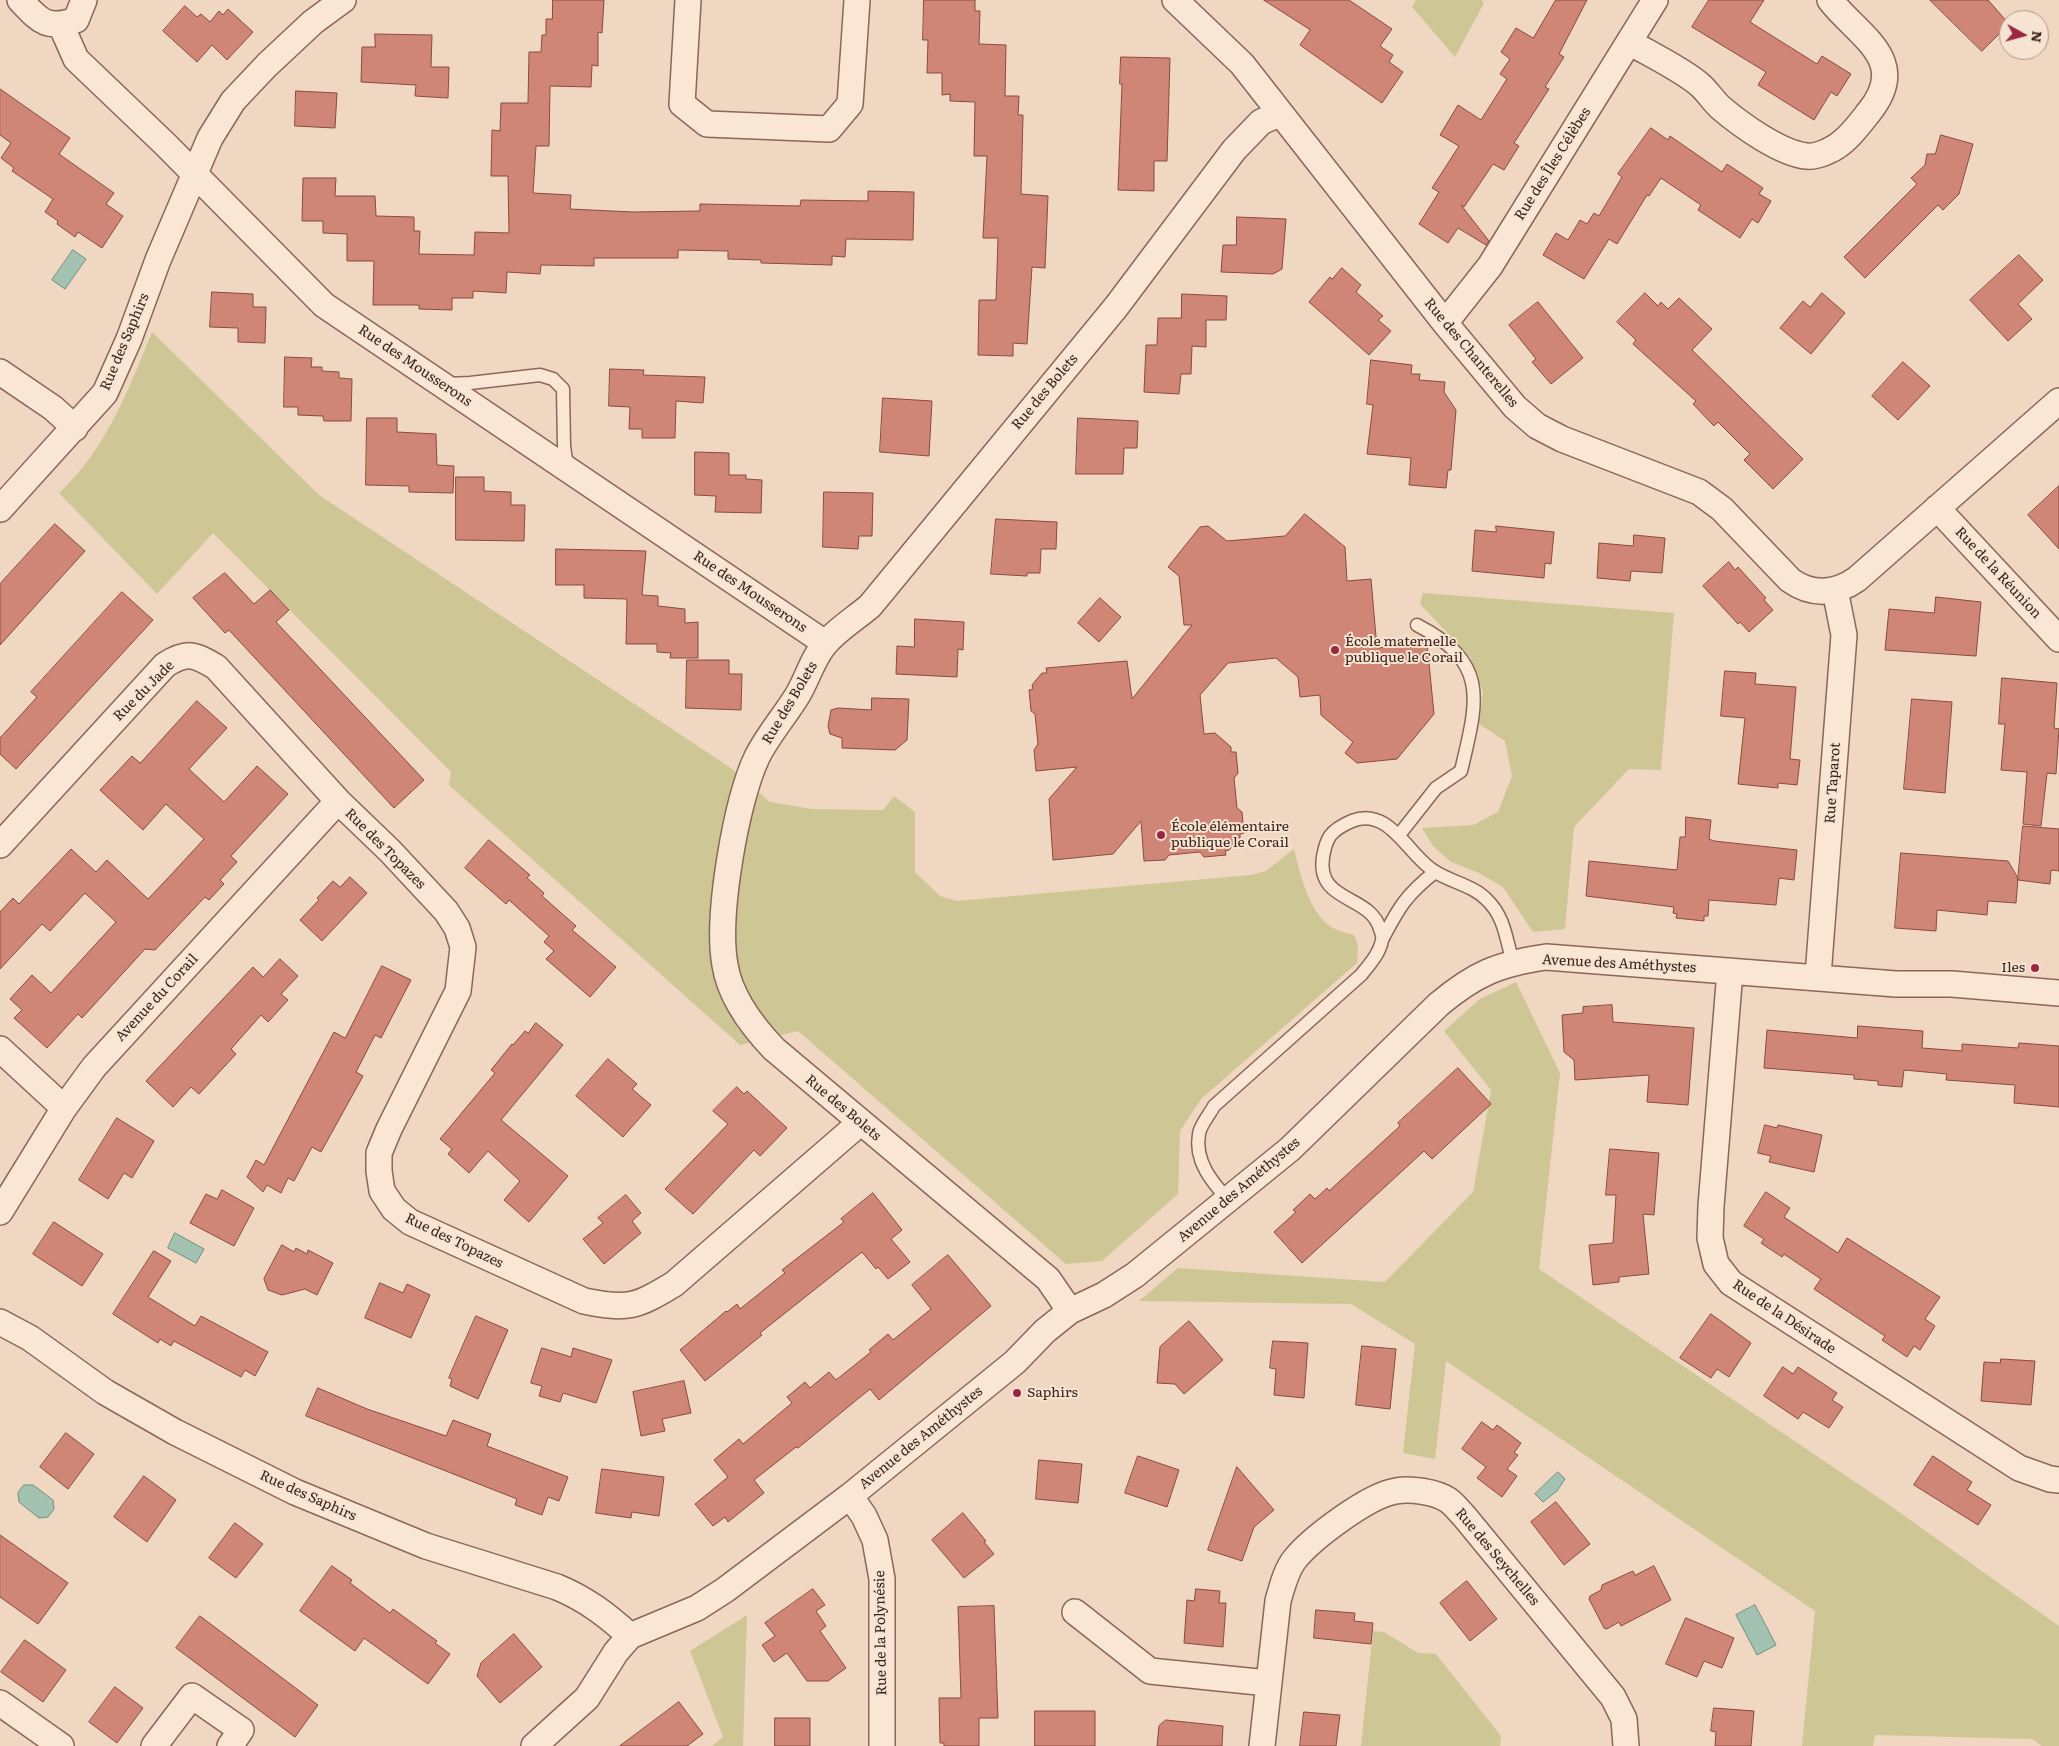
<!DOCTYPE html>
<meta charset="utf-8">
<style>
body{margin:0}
#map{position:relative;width:2059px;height:1746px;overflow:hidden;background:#efd7c1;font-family:Literata,serif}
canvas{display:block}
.north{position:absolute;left:1999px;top:10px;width:50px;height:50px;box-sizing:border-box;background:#f7e3d1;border:1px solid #ab9789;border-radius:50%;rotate:97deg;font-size:14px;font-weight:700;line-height:20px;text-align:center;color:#39241d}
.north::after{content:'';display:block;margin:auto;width:18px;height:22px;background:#9b2642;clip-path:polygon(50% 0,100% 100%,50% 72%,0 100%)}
</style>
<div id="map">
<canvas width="2059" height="1746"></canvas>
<div class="north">N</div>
</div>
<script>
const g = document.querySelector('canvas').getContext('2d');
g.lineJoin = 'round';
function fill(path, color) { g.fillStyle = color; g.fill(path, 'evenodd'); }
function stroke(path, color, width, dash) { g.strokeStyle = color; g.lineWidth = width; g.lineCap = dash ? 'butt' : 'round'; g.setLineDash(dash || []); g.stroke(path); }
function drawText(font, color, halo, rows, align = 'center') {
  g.font = font + ' Literata,serif'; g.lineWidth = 4; g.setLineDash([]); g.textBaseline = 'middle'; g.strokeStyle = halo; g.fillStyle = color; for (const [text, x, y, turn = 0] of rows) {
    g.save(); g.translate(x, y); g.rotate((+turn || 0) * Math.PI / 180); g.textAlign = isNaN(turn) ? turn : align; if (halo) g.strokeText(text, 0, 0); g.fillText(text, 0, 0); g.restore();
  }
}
fill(new Path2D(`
 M1416,0H1482L1484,3L1455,57L1412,7Z
 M152,332L319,495L731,768L770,802L812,809L883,810L894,796L915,812V872L940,896L957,901L1251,875L1266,871L1294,849C1300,873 1310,918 1335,929C1341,932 1348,933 1354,935L1358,946L1357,963L1201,1099L1180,1131L1178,1194L1102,1261L1066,1264L798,1031L740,1045L449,785L451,772L213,533L157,594L59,493C105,451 129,389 152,332Z
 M1423,593L1674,613L1661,770L1629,769L1574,827L1565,929L1533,932L1503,887L1479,873L1451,862L1433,846L1422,828L1473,825L1498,812L1512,776L1505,741L1479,724L1483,692L1470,657L1420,604Z
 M1516,982L1560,1073L1539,1269L1885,1502L2059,1626V1746H2042L2032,1739L1875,1735L1873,1746H1802L1815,1611L1446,1361L1435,1459L1403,1453L1415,1344L1351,1304L1139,1301L1178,1268L1385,1282L1473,1192L1491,1090L1444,1031L1480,999Z
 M747,1615L743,1746H712L723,1737L690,1651Z
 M1373,1631L1384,1632L1418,1653L1436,1654L1501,1736L1500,1746H1361Z`), '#cec795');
const water = new Path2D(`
 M73,250L86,259L65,289L52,280Z
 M175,1233L204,1249L196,1263L168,1248Z
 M1558,1472L1565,1479L1557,1491L1543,1502L1535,1494Z
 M24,1485H33L53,1500L54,1509L48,1517L39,1518L19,1502L18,1493Z
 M1755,1605L1776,1645L1757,1655L1736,1615Z`);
fill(water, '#a4c2b2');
stroke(water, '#6b907e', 1);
const building = new Path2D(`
 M553,0H604L602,33L598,32V66L592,65L591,87L550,86L549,146H536L533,193L571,195L570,209L633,212L700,211V204L800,206L801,200L868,201V191L914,192L913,240L846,239L845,257L832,256V265L761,263V260L728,259V251L678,250V258H594V266L541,265L540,274L507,272L506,293L473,291V298H452V310L419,309V305H373L374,261H347V234L323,233V221H302L303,178H336L335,196H375L376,216L414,217V231H420L419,254L474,255L475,232L509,233L508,176H491L492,130L500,131L501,103H528L529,52H541L542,35H546V19H552Z
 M924,0H975V11H980L979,44L1006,45L1005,96H1019L1018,115H1023L1021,194L1048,196L1045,268L1032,267L1027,344L1013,343V356L978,355L979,300H996L998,238H983L987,156H974L975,102L950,101V94L942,95V73H927L928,40H923Z
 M1264,0H1349L1392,29L1380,46L1393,55L1389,62L1403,72L1382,103L1300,45L1310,30Z
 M1556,0H1587L1559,54L1564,57L1545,87L1549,89L1514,143L1519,146L1504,170L1493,164L1464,207L1461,205L1489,241L1486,245L1458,228L1448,243L1419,224L1439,192L1432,188L1459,146L1440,135L1458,105L1481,120L1507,79L1500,74L1510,59L1501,52L1516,28L1533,38Z
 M1709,0H1764L1750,22L1817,64L1822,56L1851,74L1837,96L1831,92L1814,120L1758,85L1766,72L1692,27Z
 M1930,0H1988L2009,24L1982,51Z
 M185,6L197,17L201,14L210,22L219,11L223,15L228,9L253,32L227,60L212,45L197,62L163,31Z
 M375,34L432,35L431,67H449L448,98L415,96L416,85L361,82L362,47H375Z
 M1121,57L1170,58L1167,161H1154V191L1118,190L1122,84H1120Z
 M0,89L70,138L59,154L114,193L106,204L123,216L102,248L78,232L75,237L57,224L58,221L45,212L53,199L12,171L14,168L1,158L11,143L0,135Z
 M296,91L337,93L335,128L295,126Z
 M1651,128L1668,140L1670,136L1722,172L1727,164L1763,188L1759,194L1771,201L1758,223L1752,219L1740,238L1698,210L1701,205L1661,178L1649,196L1647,195L1617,244L1609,239L1584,279L1543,255L1556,233L1568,240L1580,220L1587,224L1594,213L1599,216L1622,177L1618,174Z
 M1941,135L1973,144L1959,194L1943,210L1938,205L1865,278L1844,257L1917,184L1911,178L1925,165L1927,154H1935Z
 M1237,217L1286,219L1282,269L1273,274L1221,272L1223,245H1236Z
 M2019,255L2043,280L2018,304L2032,319L2008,341L1970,300Z
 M1342,268L1361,285L1356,292L1383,316L1378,320L1391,331L1369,355L1309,302L1330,277L1332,279Z
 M212,292L253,294V307H266L265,343L238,342V328L210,327Z
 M1645,293L1658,306L1661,302L1668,309L1679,298L1712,329L1692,350L1803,459L1773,489L1744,460L1750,454L1718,422L1714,426L1693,404L1696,401L1633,344L1636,340L1617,322Z
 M1822,293L1845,313L1811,354L1780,328L1803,301L1810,307Z
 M1182,294L1227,296L1226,320H1206V347L1192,346L1191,374H1181L1179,394L1144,392L1146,345H1157L1158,318H1181Z
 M1538,302L1583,358L1551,384L1532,362L1536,359L1509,325Z
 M285,357L312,358L311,367H322V371L339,372V378L352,379L351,421H324L323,416L298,415V407H284Z
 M1371,360L1412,365L1411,374H1420L1419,380L1445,382L1444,392L1456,410L1451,470H1448L1446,488L1409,485L1411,458L1367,454L1373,405L1367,404Z
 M1903,362L1930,386L1898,420L1872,396Z
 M610,369L644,370L643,375L705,377L703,403L676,401L675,438H642V429H629L630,407L609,406Z
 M883,398L932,401L929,456L880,452Z
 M367,418H397V432L436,434L437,465L454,466L453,493L409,492V486L366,485Z
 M1078,418L1138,421L1137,448H1124L1123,474H1076Z
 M695,452L729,453V475H746V479L762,480L761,513L715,512L716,496L695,495Z
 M456,477H484V491L511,492V505H525L524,541L456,540Z
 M2059,486V549L2028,515Z
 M824,492L873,493L872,536H859L858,549L823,547Z
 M1305,514L1345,547L1347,581L1371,579L1377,648L1427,643L1434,714L1397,759L1357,763L1345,753L1353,742L1321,715L1320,695L1300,697L1298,677L1276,658L1228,663L1200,695L1204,734L1215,733L1231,747V752H1236L1238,773L1234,778L1237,808L1242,812L1244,833L1240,834V838L1229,850L1225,851L1226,855L1204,857L1200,852L1169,855L1165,860L1144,861L1141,821L1113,854L1053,860L1049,799L1077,767L1036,771L1034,750L1038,744L1035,714L1031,711L1029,690L1033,689L1032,685L1042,673H1047L1046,668L1127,661L1132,699L1192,625H1184L1179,576L1168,567L1200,527L1208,526L1227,541L1285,536Z
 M996,519L1057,522L1056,549H1041L1040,573H1027V576L991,574Z
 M55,524L85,551L0,645V584Z
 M1496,526L1554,532L1551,564L1545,563L1544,578L1472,571L1475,530L1496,532Z
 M1634,535L1665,538L1662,573L1631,571L1630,581L1597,578L1599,543L1633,546Z
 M556,549L646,551L642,595L658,596V606L685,609V623L698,622V658H670L671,653L657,652V644H626L627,599L584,598V585H556Z
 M1729,562L1735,570L1738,567L1766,598L1764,600L1773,610L1749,632L1740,622L1738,624L1703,586Z
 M225,573L254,604L270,590L289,610L276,622L424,780L394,808L229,630L225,633L193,598Z
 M122,592L153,620L16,769L0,754V738L37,697L31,692Z
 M1936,597L1981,602L1976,656L1885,650L1889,609L1934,613Z
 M1100,598L1121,617L1099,642L1078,623Z
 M915,619L964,622L963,650L958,649L957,677L896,674L897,646L914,647Z
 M687,660H729V674H742L741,710L686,708Z
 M1725,671L1756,673L1755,684L1796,687L1790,759L1800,760L1797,785L1778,783V788L1738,784L1745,718L1721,716Z
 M2002,678L2057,683L2054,728L2059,729L2056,774L2047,773L2041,826L2023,824L2027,772L2001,770L2005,724H1999Z
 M872,698L909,699L907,740L895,750L842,748V738L830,734L828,726L831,710L838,708L871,710Z
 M1912,699L1952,702L1945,793L1904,789Z
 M197,701L227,728L189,769L224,802L257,766L288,794L231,856L237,862L220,880L224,884L209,900L205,897L155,950L145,949L82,1018L78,1014L47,1048L14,1018L22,1010L10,999L32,975L51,993L116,922L85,893L50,931L42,924L0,969V912L13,898L19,904L71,849L96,872L107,860L148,899L168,878L204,839L166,804L143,830L100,790L132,756L140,763Z
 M1686,817L1711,820L1709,839L1714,841L1797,850L1794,880L1779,878L1776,905L1709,900L1708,916H1704V921L1676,918L1677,914L1673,913L1674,907L1586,896L1589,861L1677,870L1680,837H1685Z
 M2023,826L2059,829V871L2051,870L2050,884L2018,880Z
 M489,840L530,875L527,878L544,893L542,896L576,926L572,930L616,967L590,997L546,959L554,951L544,942L549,936L509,900L506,904L465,868Z
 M1901,853L2008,861L2018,878L2016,903L1988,901L1987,915L1937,910L1936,931L1895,928Z
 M350,877L367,893L322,941L300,920L319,900L317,898L333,881L340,887Z
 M280,959L298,976L281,994L288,1000L268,1022L261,1015L231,1049L236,1054L199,1094L191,1087L173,1107L146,1081L253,967L263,977Z
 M382,966L411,980L381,1038L375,1035L356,1072L363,1076L321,1152L312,1147L294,1181L288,1178L281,1193L267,1185L263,1192L247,1177L256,1160L264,1165L334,1032L345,1038Z
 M1612,1005L1613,1022L1694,1028L1688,1105L1647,1102L1649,1075L1575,1080L1574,1060L1564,1052L1562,1015L1583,1013V1007Z
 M536,1023L563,1045L501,1120L568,1176L529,1222L504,1200L520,1181L488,1151L469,1173L448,1154L452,1149L440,1139L495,1073L491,1070L512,1044L513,1045L525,1031L528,1033Z
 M1858,1026L1923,1031L1922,1048L1962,1051V1044L2018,1048L2019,1043L2059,1046V1107L2014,1103L2015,1085L1946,1080L1947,1074L1904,1070L1902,1087L1878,1085V1081L1854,1079V1075L1764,1068L1767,1030L1857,1038Z
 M608,1059L637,1084L632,1089L651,1105L623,1137L576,1096Z
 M1458,1068L1491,1104L1432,1159L1424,1151L1302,1263L1274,1232L1296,1212L1293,1210L1310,1194L1315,1199L1327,1188L1329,1191L1400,1126L1398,1123Z
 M737,1087L744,1094L747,1091L787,1128L760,1156L754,1150L693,1214L665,1189L728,1124L713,1111Z
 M117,1118L154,1141L132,1178L124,1173L108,1199L79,1180Z
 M1765,1125L1777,1128L1778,1125L1822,1135L1814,1172L1769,1162L1771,1156L1758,1153Z
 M1610,1149L1659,1153L1654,1215L1643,1214L1649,1274L1619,1277V1282L1593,1285L1589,1245L1613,1243L1616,1195H1606Z
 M222,1190L254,1208L234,1246L190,1223L206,1194L217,1199Z
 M1766,1192L1790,1208L1784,1217L1838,1253L1847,1238L1940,1297L1925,1319L1935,1326L1920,1350L1914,1346L1907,1357L1882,1340L1885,1336L1814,1289L1821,1279L1784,1254L1782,1257L1761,1243L1764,1239L1744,1226Z
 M873,1193L902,1230L891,1239L910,1262L888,1279L878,1267L876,1269L862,1252L760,1333L762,1335L705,1381L680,1350L726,1311L727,1312L737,1304L740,1309L785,1273L782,1270L844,1222L841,1219Z
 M626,1195L641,1213L632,1221L641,1233L604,1264L583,1239L603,1223L598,1218Z
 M54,1222L103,1254L82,1286L33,1254Z
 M282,1245L294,1252L296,1248L307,1254L308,1250L333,1263L317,1295L305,1289L282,1295L268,1290L264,1279Z
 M154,1251L171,1261L148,1297L195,1326L201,1316L268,1352L255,1376L245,1370L241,1377L174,1341L171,1346L160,1339L158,1343L113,1314Z
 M948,1255L991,1306L879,1400L870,1389L798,1448L796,1447L754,1480L764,1493L728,1522L725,1517L713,1526L695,1504L728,1477L714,1460L739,1439L743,1444L792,1403L787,1397L805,1382L810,1388L829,1372L836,1380L871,1352L869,1350L888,1334L893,1340L931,1309L912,1285Z
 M380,1283L403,1293L407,1284L430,1295L411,1338L365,1318Z
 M1711,1314L1751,1343L1729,1377L1717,1369L1711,1378L1680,1358Z
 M476,1316L508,1330L478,1399L450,1386L452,1379L449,1378Z
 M1189,1321L1223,1360L1184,1394L1175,1384L1157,1383L1160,1347Z
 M1273,1341L1308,1343L1304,1398L1274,1395L1276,1369L1270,1368Z
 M1362,1346L1396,1349L1390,1409L1356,1405Z
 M542,1348L571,1357L573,1348L612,1360L596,1403L563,1393L560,1402L539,1396L542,1386L531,1383Z
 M2001,1359L2035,1361L2031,1405L1981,1401L1984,1362L2000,1363Z
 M1783,1367L1793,1374L1798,1367L1837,1393L1832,1400L1843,1407L1829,1428L1803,1412L1798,1419L1764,1396Z
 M684,1381L691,1413L662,1419L665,1431L641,1436L633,1392Z
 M318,1388L367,1409L446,1436L453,1420L491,1434L487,1446L568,1477L559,1501L548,1497L542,1515L515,1505L517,1499L306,1416Z
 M1482,1422L1493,1430L1497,1425L1521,1443L1514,1453L1518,1455L1507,1469L1517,1476L1502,1497L1477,1478L1486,1467L1462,1449Z
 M66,1433L94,1454L68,1489L40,1467Z
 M1138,1456L1179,1470L1167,1507L1125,1493Z
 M1933,1456L1972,1482L1967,1490L1991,1505L1978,1525L1914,1485Z
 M1039,1460L1082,1464L1078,1503L1036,1499Z
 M1237,1467L1274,1510L1254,1527L1242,1561L1208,1550Z
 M602,1469L664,1477L659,1516L632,1512L631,1518L596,1513Z
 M144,1476L176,1500L147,1542L114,1517Z
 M1556,1502L1590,1544L1564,1565L1531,1522Z
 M963,1513L986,1541L984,1542L994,1554L964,1578L932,1540Z
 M235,1523L263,1544L236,1578L209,1558Z
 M0,1535L68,1583L38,1624L0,1597Z
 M332,1566L352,1580L350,1583L390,1613L393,1609L437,1641L435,1643L450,1654L428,1684L364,1638L355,1651L300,1611Z
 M1654,1566L1671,1600L1621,1626L1619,1622L1607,1629L1604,1628L1589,1599L1590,1596L1601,1590L1602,1585L1633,1571L1635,1575Z
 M1467,1581L1497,1619L1470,1641L1440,1603Z
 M813,1589L825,1605L816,1611L826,1626L820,1631L846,1668L828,1681H807L787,1653L774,1662L762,1645L775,1636L765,1623Z
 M1196,1589L1220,1591L1219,1603H1226L1223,1647L1184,1643L1187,1600L1194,1601Z
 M994,1606L998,1718H979V1746H944V1743H940L939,1698H961L958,1607Z
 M1316,1610L1355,1613L1354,1621L1373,1623L1371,1644L1314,1638Z
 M200,1616L318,1705L295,1737L176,1648Z
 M1686,1618L1734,1638L1722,1668L1704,1661L1697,1677L1666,1664Z
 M514,1634L542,1667L500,1703L477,1676L481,1663Z
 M25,1640L66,1670L43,1702L1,1672Z
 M115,1687L143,1708L117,1743L89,1722Z
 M679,1702L703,1734L687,1746H620Z
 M1714,1708L1754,1711L1751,1746H1715L1716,1732L1711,1731Z
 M1035,1711H1095V1746H1035Z
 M1304,1712L1340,1715L1336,1746H1300Z
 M775,1718H810V1746H775Z
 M1166,1720L1223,1726L1222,1746H1157L1159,1726Z`);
fill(building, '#cf8676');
stroke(building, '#8a4a3d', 1);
const lane = new Path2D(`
 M447,384L470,383L540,375L553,379L563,389L564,446L567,467
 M1399,835L1436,788L1461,771C1477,702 1491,663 1417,625
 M1383,938C1399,907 1407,894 1435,872
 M1229,1201C1212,1182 1194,1161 1199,1134C1200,1125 1210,1114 1214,1106L1361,975C1369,965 1380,953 1382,940C1383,936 1381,932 1380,929C1370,894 1316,903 1323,857C1324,851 1326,842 1330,836C1335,829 1345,824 1352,821C1389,806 1408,855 1434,871C1450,882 1473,885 1487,900C1505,917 1506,940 1513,962`);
const street = new Path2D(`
 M20,0C40,21 46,30 76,20L84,0
 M688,0L682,104L707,124L829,129L850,104L857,0
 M1175,0L1242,64L1445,323L1515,407L1537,426L1562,439L1699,492L1722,509L1790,580C1812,596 1836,594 1857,579L2059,401
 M61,25L76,59L166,145L324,305L825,643
 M1629,42C1650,54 1683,70 1700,85C1708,92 1713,101 1721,108C1741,125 1780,153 1806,156C1812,157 1823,154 1828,151C1845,144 1858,126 1869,112C1911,60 1859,37 1830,0
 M1445,323L1490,266L1655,0
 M0,372L53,408L75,428
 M1937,508L2059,639
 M0,509L105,393L129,339L158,260L210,138L233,101L267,65L313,22L343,0
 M0,845L165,665C187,651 194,654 216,667L338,801L390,851L446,911L457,928L463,947L458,991L389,1129L379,1153V1171L382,1191L394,1209L410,1222L584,1301C628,1310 636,1307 674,1284L861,1122
 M1730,971L1711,1206L1710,1238L1716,1264L1731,1283L2019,1468L2050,1479L2059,1480
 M1818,976L1844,635L1835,590
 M0,1049L64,1108
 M0,1212L64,1108L94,1067L338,801
 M1070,1311L1048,1279L774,1049C753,1027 730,997 725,965C716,917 736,801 757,757C768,735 784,717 797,696C807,680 813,657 826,643C838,629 856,618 870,606L1116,307L1234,150L1261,122L1279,114
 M0,1322L30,1338L105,1392L175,1432L295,1492L426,1546L557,1587C586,1599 607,1615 630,1636
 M850,1496L864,1516L875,1540L882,1579V1746
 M1075,1612L1150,1671L1268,1683
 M0,1703L61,1746
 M154,1746L192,1696L241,1730L230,1746
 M534,1746L587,1698L616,1652L630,1636L697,1608L725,1590L850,1496L1015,1362L1045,1331L1070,1311L1104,1295L1135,1275L1290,1149L1439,1004C1475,974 1498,964 1546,957L1896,984H1952L2059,993
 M1262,1746L1278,1601C1282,1587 1286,1570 1295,1559C1312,1538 1369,1495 1396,1491C1410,1488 1436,1492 1448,1500C1454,1504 1459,1511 1464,1516L1613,1697L1624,1719L1626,1746`);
stroke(lane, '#8a6758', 15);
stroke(street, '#8a6758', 28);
stroke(lane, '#fae6d5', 12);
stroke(street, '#fae6d5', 25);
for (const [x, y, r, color] of [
 [1335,650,5,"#9b2642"],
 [1161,835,5,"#9b2642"],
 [2035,968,5,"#9b2642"],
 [1017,1393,5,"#9b2642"]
]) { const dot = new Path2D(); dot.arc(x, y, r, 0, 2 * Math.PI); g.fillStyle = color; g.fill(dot); stroke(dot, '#f7e3d1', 2); }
drawText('14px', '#39241d', '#f7e3d1', [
 ["Rue des Îles Célèbes",1553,164,-58],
 ["Rue des Saphirs",125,342,-67],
 ["Rue des Chanterelles",1471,353,50],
 ["Rue des Mousserons",415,366,34],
 ["Rue des Bolets",1045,392,-50],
 ["Rue de la Réunion",1998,573,47],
 ["Rue des Mousserons",750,592,34],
 ["Rue du Jade",144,691,-45],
 ["Rue des Bolets",790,703,-59],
 ["Rue Taparot",1833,783,-86],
 ["Rue des Topazes",385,849,45],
 ["Avenue des Améthystes",1619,964,3],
 ["Avenue du Corail",157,998,-47],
 ["Rue des Bolets",843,1108,40],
 ["Avenue des Améthystes",1239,1190,-40],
 ["Rue des Topazes",454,1241,26],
 ["Rue de la Désirade",1784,1317,34],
 ["Avenue des Améthystes",921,1438,-39],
 ["Rue des Saphirs",308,1496,24],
 ["Rue des Seychelles",1497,1557,50],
 ["Rue de la Polynésie",881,1633,-91]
]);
drawText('14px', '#39241d', '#f7e3d1', [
 ["École maternelle",1345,642],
 ["publique le Corail",1345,658],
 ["École élémentaire",1171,827],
 ["publique le Corail",1171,843],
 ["Iles",2025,968,"right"],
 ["Saphirs",1027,1393]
], 'left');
</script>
